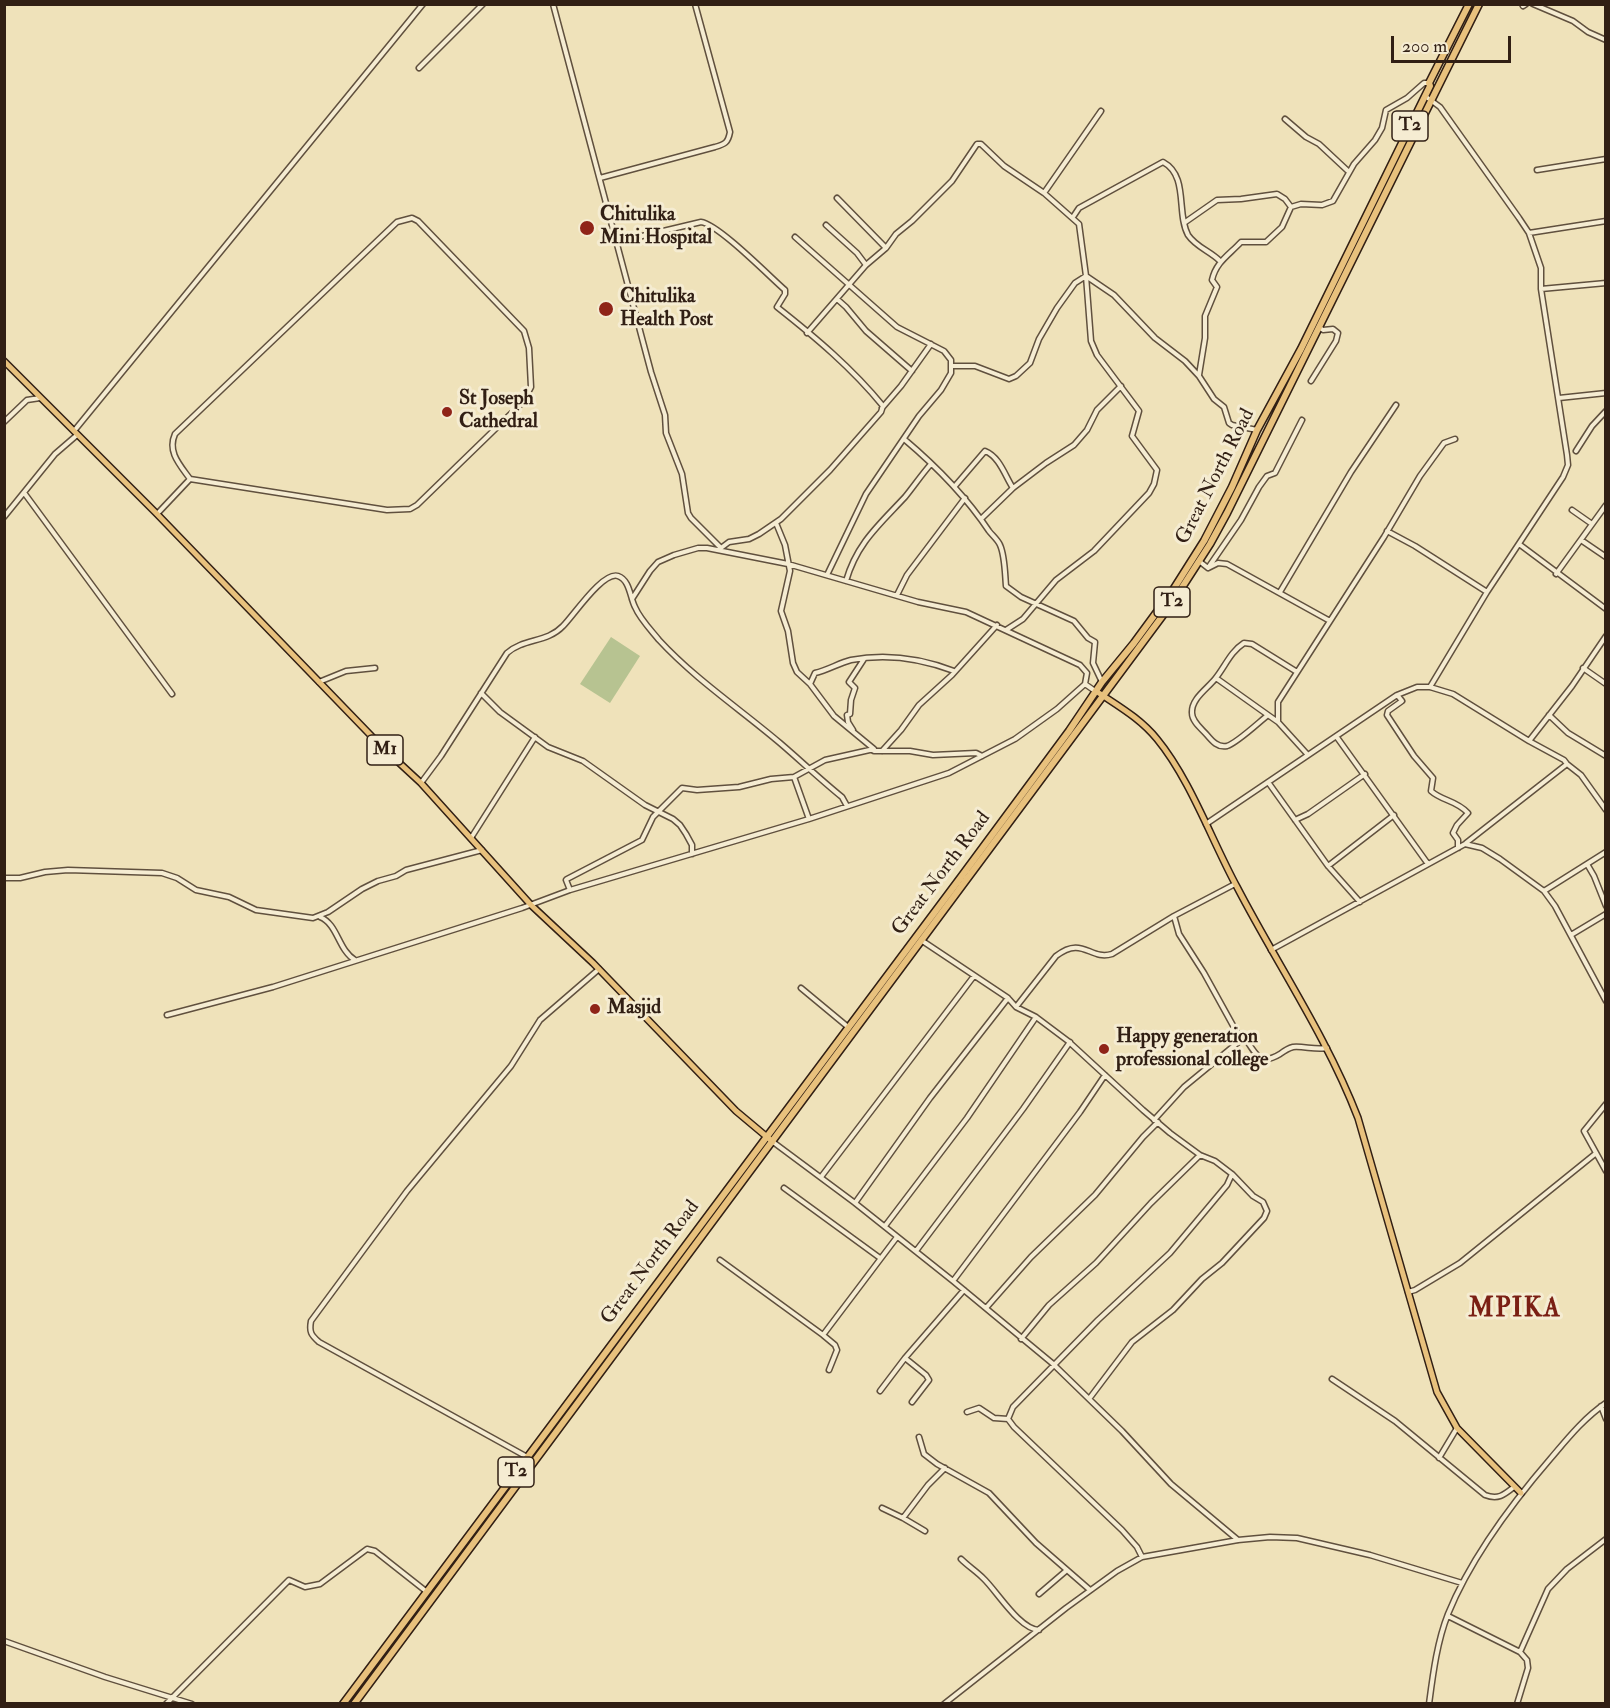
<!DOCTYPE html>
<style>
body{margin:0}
#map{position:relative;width:1610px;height:1708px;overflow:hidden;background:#efe2ba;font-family:"IM FELL Double Pica",serif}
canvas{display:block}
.frame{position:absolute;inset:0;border:6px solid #311f14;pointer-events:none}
.scale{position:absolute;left:1391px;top:36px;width:120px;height:27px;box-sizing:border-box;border:3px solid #311f14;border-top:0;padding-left:8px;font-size:18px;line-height:21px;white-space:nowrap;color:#311f14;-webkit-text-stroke:4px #f5ecd2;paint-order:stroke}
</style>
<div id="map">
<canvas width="1610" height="1708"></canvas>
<div class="frame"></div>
<div class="scale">200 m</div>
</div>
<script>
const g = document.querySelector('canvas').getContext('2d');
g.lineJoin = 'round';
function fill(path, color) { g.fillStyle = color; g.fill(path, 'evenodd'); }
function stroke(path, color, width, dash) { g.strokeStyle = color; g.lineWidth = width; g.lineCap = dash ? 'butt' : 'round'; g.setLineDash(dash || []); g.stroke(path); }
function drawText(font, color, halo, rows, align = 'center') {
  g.font = font + ' "IM FELL Double Pica",serif'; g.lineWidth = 6; g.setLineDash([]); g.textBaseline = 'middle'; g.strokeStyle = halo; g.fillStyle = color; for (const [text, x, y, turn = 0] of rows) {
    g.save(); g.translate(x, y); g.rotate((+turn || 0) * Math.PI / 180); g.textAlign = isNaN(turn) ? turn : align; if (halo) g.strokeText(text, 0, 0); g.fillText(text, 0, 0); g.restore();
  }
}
fill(new Path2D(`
 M611,637L640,656L610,703L580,684Z`), '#b7c391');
const minor = new Path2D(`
 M553,4L651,372L665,415L666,433L682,474L688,513L691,518L721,548L720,550
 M1522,4L1523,6L1526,4
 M1533,4L1573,21L1588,32L1606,40
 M419,68L483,4
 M1425,96L1440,107L1519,218L1529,233L1541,268V289L1567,455L1568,465L1563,477L1487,592L1430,687
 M1285,119L1306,137L1319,144L1349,172
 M1537,170L1606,159
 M600,178L715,147C725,144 728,143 730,132L695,4
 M1044,193L1101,111
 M837,198L886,248
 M1073,217L1079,208L1163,162C1189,176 1176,213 1188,235C1196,247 1210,251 1220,261
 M1184,223L1217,200L1241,199L1277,194L1285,199L1291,207
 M826,225L857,253L866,265
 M1529,233L1606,221
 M795,237L897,327L944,351L951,360V373L941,390L919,416L866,494L827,575
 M617,242L701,222C718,224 769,276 785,290V294L777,307C815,337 852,368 883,406L881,412L830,470L781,519L759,534L749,539L729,542L721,548
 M1541,289L1606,283
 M837,299L846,307L866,331L912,371
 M807,333L866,265L886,248L896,234L912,221L952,181L977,144H981L1004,166L1044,193L1079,224L1086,276L1091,341L1097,355L1139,411L1132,436L1157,470L1154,484L1149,493L1094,551L1056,580L1023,619L1006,630
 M951,366H975L1009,379L1016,376L1030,363L1039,339L1057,308L1075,283L1086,276L1114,295L1155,338L1185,361L1199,376L1214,399L1224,407L1229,423L1232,425L1257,430
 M1199,375L1205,338V316L1217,287L1212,280C1216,262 1229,255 1241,242H1266L1282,227L1291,207L1301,204L1322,205L1333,201L1354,164L1375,140L1382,128L1386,110L1407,98L1424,83H1428
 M1311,381L1336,341L1338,333L1333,329L1323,330L1319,327
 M1559,398L1606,393
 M882,408L901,386L931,344
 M4,422L27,400L40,398
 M74,431L423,4
 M904,439C936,466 965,495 989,531C992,535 998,540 1000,545C1005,556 1005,575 1006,586L1021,597L1074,621L1088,638L1095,642L1093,663L1102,682
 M1576,451L1592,426L1606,411
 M955,486L985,451C1000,457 1005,476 1013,488
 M25,494L172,694
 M1572,510L1592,524
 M157,514L190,479C180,465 167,452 175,434L397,222L412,218L418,221L524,331L529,348L531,387L523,402L417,505L410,509L387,510L190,479
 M4,517L55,454L77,435
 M982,518L1013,488L1046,463L1074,445L1087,430L1097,410L1121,386
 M776,523L785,545L790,571L781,611L788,631L793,663L797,672L810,684L834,716L874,749
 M1387,531L1415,546L1487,592
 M1581,540L1606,557
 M1519,544L1606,609
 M1199,561L1208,568L1218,563L1227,564L1330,621
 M1208,568L1241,520L1259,487L1267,476L1275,473L1302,420
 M1556,574L1606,505
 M846,581C857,543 879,525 905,497C914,486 922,474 931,464
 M1280,592L1351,472L1396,405
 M897,595L907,575L965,498
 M632,599L650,571L658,562L674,555L698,548H707L788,564L918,602L966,612L1080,665L1087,673L1085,684
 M1583,668L1606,684
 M1216,678L1268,715
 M319,682L346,671L375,668
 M810,684L815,673C828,670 839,663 851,660C887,653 920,658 954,671
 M481,693L500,712L548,747L583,761L645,805L673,819L680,825L686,834L692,845V854
 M1398,696L1402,701L1388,711L1387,715L1414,756L1433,778L1431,791C1442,801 1456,800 1468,813L1457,825L1453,833L1458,840V848
 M1549,715L1568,733L1606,756
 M1278,722L1268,715C1258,723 1237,743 1227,746C1218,748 1212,741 1207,735C1202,729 1192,722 1192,713C1191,699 1207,689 1215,679C1225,667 1230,652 1244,643L1252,644L1297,672
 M853,730L848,722L847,715L850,714L851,700L855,688L849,682L864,659
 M1336,736L1428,864
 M1529,741L1572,686L1606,636
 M882,751L901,730L919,705L952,675L997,625
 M1308,755L1278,722V702L1384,537L1420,476L1444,443L1455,439
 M794,777L809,819
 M1268,782L1328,866L1360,902
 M421,783L441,756L507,653C524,638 547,643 563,626C574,615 603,571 618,576C630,580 630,598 635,607C640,619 651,630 659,640C695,679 740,709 780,743C801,761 821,780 842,797L847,806
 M1295,820L1308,814L1365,774
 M1206,824L1397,695L1417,687H1430L1453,694L1529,741L1564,760L1567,764L1581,775L1606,810
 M471,838L535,737
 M1466,843L1567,764
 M1587,864L1594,876L1606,906
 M1328,866L1394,815
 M4,878H20L45,872L68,870L162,873L177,878L196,890L229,897L256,910L313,918L328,912L362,889L378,881L396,876L406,870L482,850
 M570,890L566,880L567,879L642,840L653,817L682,788L697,790L739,787L771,779L794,777L825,760L874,749V751H910L933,755L976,753L982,756
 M1544,891L1606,852
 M1174,916L1179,934L1204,973L1241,1040
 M320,917C338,924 338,950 355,960
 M1571,935L1606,914
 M921,940L1008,998L1016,1007L1036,1017L1068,1041L1143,1110L1170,1133L1200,1155L1215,1161L1232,1174L1227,1185L1170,1253L1098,1320L1013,1407L1008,1419L1014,1427L1122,1530L1137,1547L1142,1557
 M1271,950L1465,844L1482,848L1500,859L1544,891L1555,906L1606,1001
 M801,988L848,1027
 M1016,1007L1056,956C1083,935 1090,961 1112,954L1174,916L1235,884
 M167,1015L273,987L522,908L570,890L809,819L949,773L1015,739L1057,709L1085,684L1095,691
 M1606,1104L1584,1131L1606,1171
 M1154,1120L1184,1087L1241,1040L1247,1041C1257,1057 1262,1065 1280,1054C1284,1051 1289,1048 1293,1047C1304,1046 1315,1050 1327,1048
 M773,1142L855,1203L953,1281L1052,1363L1122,1431L1171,1484L1238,1540
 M821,1177L974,976
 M784,1188L880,1258
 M855,1203L930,1098L1008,998
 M885,1226L967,1118L1036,1017
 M916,1251L1023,1109L1070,1042
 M720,1260L823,1335L897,1237
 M953,1281L1080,1112L1105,1075
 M1408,1292L1415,1290L1460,1263L1595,1154
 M986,1308L1031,1257L1095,1195L1143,1137L1158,1122
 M823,1335L835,1345L837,1350L829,1370
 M1021,1339L1049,1305L1096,1263L1151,1203L1200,1155
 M905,1358L926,1375L929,1380L912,1402
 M1332,1379L1395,1421L1485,1495C1498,1500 1504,1495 1514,1487
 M880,1391L905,1358L964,1290
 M1089,1399L1132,1342L1173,1310L1202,1279L1222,1263L1264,1218L1267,1211L1263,1202L1253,1196L1232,1174
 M1601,1406L1606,1419
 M967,1412L979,1408L994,1418L1008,1419
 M919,1437L924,1454L937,1464L989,1493L1036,1543L1090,1590
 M529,1458L319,1342C311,1335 309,1332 311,1321L407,1191L511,1066L540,1020L599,969
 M1439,1458L1457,1428
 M882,1508L903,1518L925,1531
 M903,1518L928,1485L945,1468
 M961,1559C968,1566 976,1571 983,1578C997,1591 1019,1629 1039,1630
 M1039,1594L1067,1570
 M1448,1616L1520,1652L1527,1660L1528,1668L1517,1704
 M4,1641L105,1677L192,1704
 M1520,1652L1548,1589L1567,1569L1606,1539
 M166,1704L289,1580L305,1587L320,1584L367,1549L375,1551L427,1592
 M944,1704L1066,1608L1117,1571L1142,1557L1238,1540L1270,1537L1297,1538L1370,1555L1462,1583
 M1429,1704C1433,1674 1437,1642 1448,1614C1470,1560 1513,1502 1551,1458C1568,1438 1584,1418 1606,1403`);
const major = new Path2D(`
 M4,361L157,514L382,747L421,783L531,905L593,963L736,1111L773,1142
 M1096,691C1118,706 1140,718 1157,739C1190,779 1212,841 1237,887C1277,964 1327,1037 1358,1118L1437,1392L1457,1428L1521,1493`);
const highway = new Path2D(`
 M343,1704L961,877L1069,731L1102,682L1134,643L1173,590L1204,541L1232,487L1257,430L1301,349L1430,86L1429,83L1469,4
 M354,1704L1172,603L1210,544L1227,513L1479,4`);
stroke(minor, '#60503e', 7);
stroke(major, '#311f14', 8);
stroke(highway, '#311f14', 9);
stroke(minor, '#f5ecd2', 4);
stroke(major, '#e8c17d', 5);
stroke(highway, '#e8c17d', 6);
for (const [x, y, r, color] of [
 [587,228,8,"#8f2418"],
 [606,309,8,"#8f2418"],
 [447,412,6,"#8f2418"],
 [595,1009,6,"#8f2418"],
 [1104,1049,6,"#8f2418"]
]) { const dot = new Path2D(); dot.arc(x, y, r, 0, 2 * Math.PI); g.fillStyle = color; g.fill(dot); stroke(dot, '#f5ecd2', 2); }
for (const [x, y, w] of [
 [1410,126,36],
 [1172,602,36],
 [385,750,36],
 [516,1472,36]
]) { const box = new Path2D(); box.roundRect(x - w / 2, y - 15, w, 30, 4.5); g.fillStyle = '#f5ecd2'; g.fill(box); stroke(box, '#311f14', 1.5); }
drawText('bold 18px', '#311f14', null, [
 ["T2",1410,126],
 ["T2",1172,602],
 ["M1",385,750],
 ["T2",516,1472]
]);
drawText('bold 20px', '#311f14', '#f5ecd2', [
 ["Chitulika",600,216],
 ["Mini Hospital",600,239],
 ["Chitulika",620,298],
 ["Health Post",620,321],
 ["St Joseph",459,400],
 ["Cathedral",459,423],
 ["Masjid",607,1009],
 ["Happy generation",1116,1038],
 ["professional college",1116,1061]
], 'left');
drawText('20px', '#311f14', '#f5ecd2', [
 ["Great North Road",1216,477,-63],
 ["Great North Road",942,874,-53],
 ["Great North Road",651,1263,-53]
]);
g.letterSpacing = '1.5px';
drawText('bold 26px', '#7a1f14', '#f5ecd2', [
 ["MPIKA",1515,1310]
]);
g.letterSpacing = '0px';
</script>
